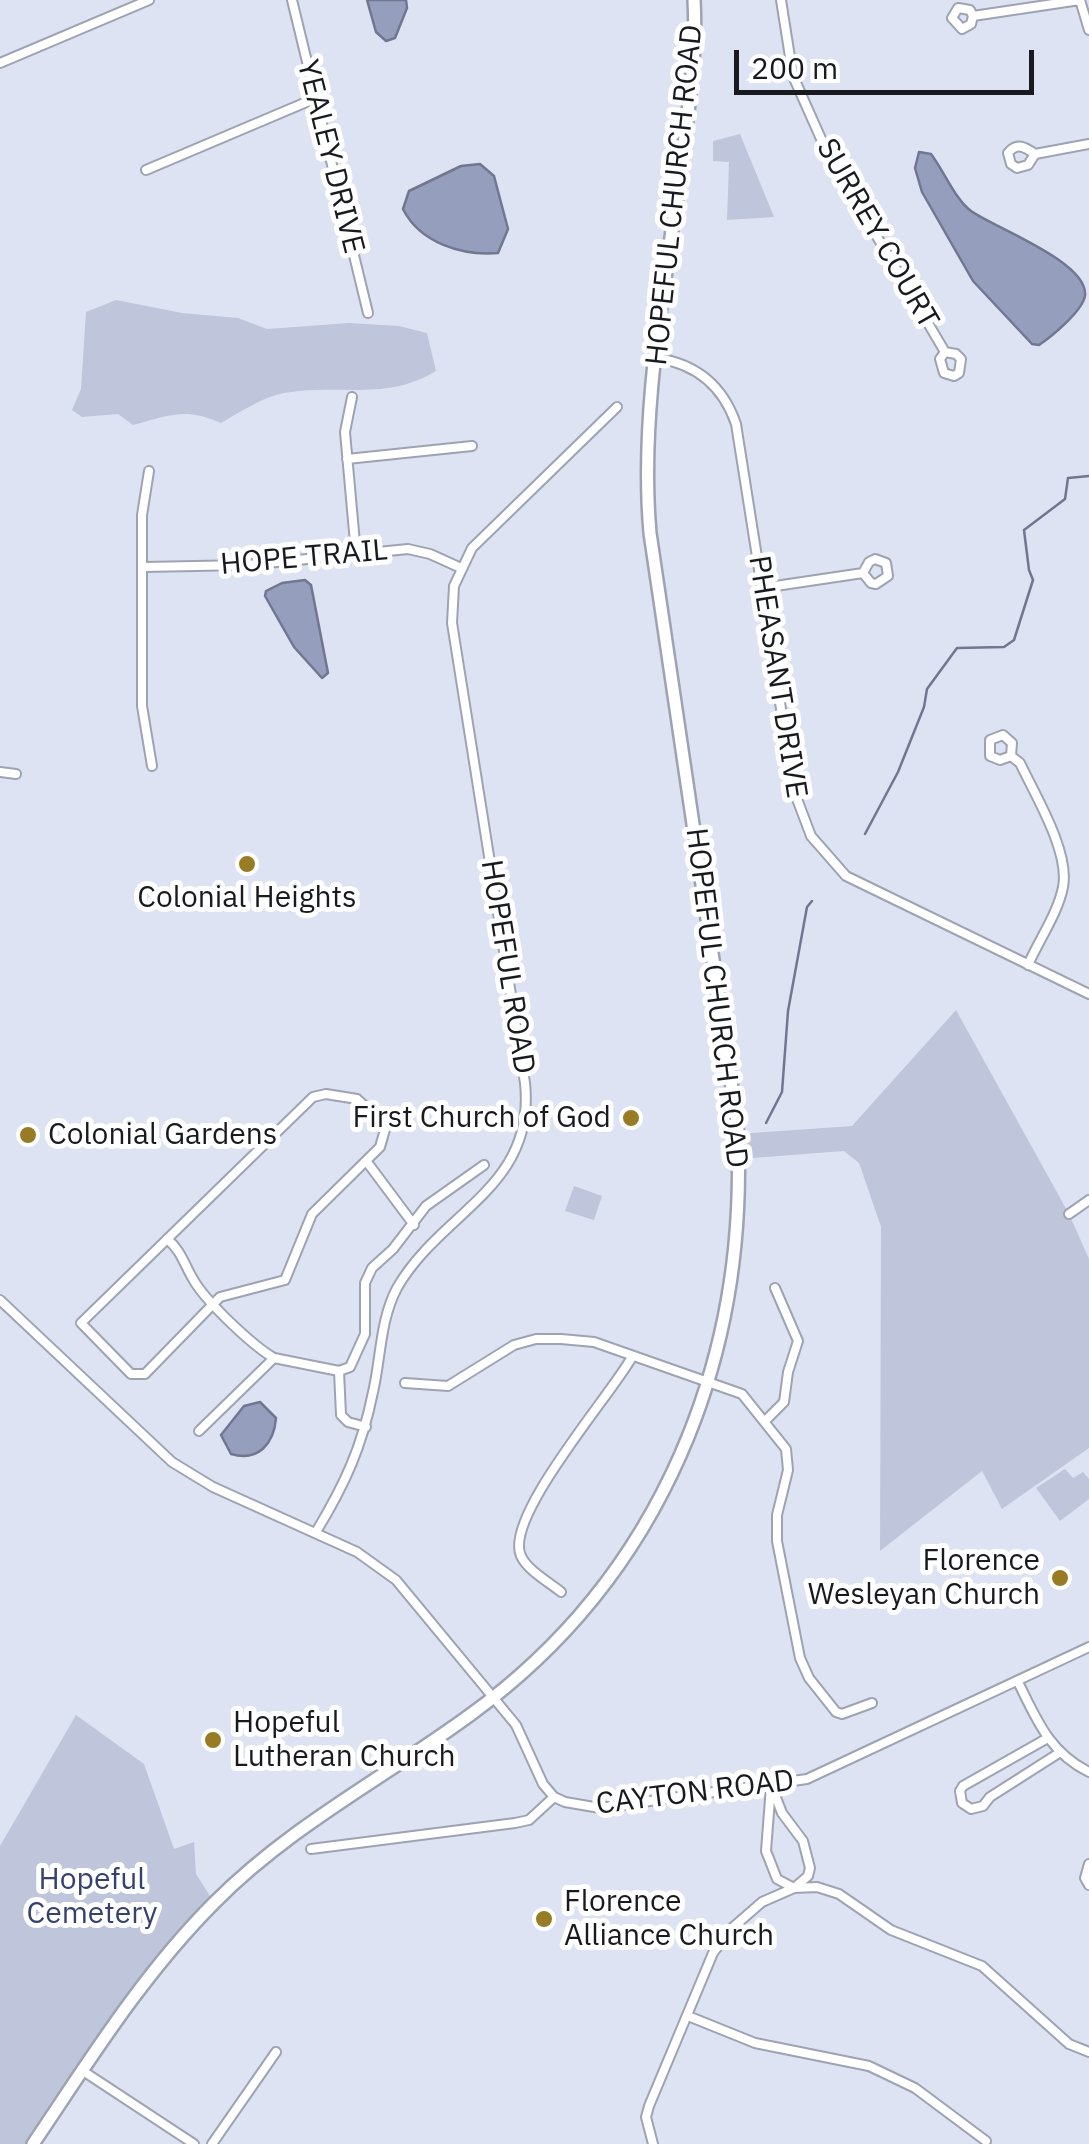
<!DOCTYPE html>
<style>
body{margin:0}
#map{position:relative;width:1089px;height:2144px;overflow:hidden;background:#dde3f3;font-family:"IBM Plex Sans",sans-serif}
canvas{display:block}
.scale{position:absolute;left:734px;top:50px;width:300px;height:45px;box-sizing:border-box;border:5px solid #181a1f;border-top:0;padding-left:12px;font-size:30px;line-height:35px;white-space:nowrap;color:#181a1f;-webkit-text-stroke:8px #fff;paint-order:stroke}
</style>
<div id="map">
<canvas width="1089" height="2144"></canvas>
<div class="scale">200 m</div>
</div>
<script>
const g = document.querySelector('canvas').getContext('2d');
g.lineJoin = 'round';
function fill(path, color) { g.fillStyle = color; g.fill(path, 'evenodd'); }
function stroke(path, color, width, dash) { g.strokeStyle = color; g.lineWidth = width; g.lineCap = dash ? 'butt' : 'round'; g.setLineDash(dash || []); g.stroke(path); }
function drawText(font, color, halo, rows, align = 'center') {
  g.font = font + ' "IBM Plex Sans",sans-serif'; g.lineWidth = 10; g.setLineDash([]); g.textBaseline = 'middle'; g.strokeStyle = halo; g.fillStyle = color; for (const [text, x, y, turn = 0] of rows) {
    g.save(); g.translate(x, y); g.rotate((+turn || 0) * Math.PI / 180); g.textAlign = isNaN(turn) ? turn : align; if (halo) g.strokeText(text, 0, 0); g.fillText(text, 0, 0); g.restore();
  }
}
fill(new Path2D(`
 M740,134L774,217L727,220L729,162L713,161V141Z
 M116,300L182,313L238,318L267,329L349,323L399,326L427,333L436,371C385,402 338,383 284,393C263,397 240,412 221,423C185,407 170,415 133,425L118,414L82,417L72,410L81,389L86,312Z
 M956,1010L1069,1214L1089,1259V1448L1002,1509L982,1471L880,1551L881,1227L859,1163L844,1151L739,1159L737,1134L852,1126Z
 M574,1186L602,1196L594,1220L565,1211Z
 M1065,1469L1073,1478L1083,1472L1089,1479V1499L1060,1521L1036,1488Z
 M76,1715L144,1764L174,1849L194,1842L196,1874L214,1902L175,1946L33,2144H0V1846Z`), '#bfc6db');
const water = new Path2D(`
 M367,0H406L407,8L395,38L386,41L376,32Z
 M919,152L931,154C944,171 955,199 971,211C995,228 1088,262 1085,295C1084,310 1051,337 1039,345L1032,344L973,281L922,192L915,168Z
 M480,164L494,176L508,229L498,253C462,256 420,243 403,209L409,191L461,166Z
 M305,580L311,585L328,673L322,678L294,647L265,596L266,591L282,583Z
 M260,1402L276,1418C274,1444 258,1462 231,1454L221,1435L244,1406Z`);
fill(water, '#959fbd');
stroke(water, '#70778e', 2.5);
stroke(new Path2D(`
 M865,834L898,772L924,707L927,689L957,648L1004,647L1014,640L1033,580L1029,570L1024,530L1065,499L1068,478L1089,476
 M766,1123L782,1092L788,1011L807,907L812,901`), '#70778e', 2.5);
const minor = new Path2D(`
 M292,0L368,313
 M781,0L793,76L826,150L945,352L956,354L961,359L959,373L954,376L944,373L940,359L945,352
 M1080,0L1089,30
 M973,16L971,24L962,29L952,18L958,8L970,10L973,16L1080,0
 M0,63L149,0
 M1035,154L1028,165L1017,168L1011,164L1008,153C1017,142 1025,147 1035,154L1089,144
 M146,170L316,98
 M657,358C696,364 723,386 736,424L794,791L811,836L846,876L1089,994
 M352,397L345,432L356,554
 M347,459L472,446
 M149,471L142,515V706L152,766
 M144,567L247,565L408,549L430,554L461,568
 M762,588L863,573L871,583L876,584L888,576L886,563L875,559L869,562L863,573
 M1011,756L1000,760L990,756V740L1003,735L1012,743L1011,756L1020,763C1035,795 1070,852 1063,887C1058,913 1039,940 1028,965
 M0,772L16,774
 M326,1094L357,1099L386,1126L380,1147L312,1214L285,1280L220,1297L145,1374H131L81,1323L313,1097Z
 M367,1162L414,1225
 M1069,1214L1089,1200
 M167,1239C181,1250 184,1264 193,1279C205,1301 253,1346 274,1358
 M0,1300L172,1462L213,1487L357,1552L396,1580L516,1725L543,1784L554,1797L565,1802L600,1808L807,1779L1089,1647
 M339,1371L341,1415L348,1422L366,1427
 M405,1383L448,1386L514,1345L536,1339H561L594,1342L742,1394L786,1449L788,1470L777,1515V1541L800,1658L809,1678L836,1712L842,1714L872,1703
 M766,1420L784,1402L788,1372L798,1341L775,1288
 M199,1431L274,1358L339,1371L350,1367L365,1334V1283L372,1268L393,1249L426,1206L484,1165
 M316,1532C345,1484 362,1447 373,1392C381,1358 380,1320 397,1288C441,1211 536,1188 525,1083L452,623L454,586L472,548L617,407
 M561,1592C549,1582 528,1571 521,1556C503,1518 611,1395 632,1357
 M1018,1682C1037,1720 1049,1752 1089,1772
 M1046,1739L963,1786L960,1791L962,1803L971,1809L983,1806L990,1797L1059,1753
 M771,1786L766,1851L777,1879L794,1888L817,1887L839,1894L891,1930L982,1966L1069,2044L1089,2052
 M311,1849L515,1823L529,1820L554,1797
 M1089,1864L1085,1878L1089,1885
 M688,2016L755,2043L869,2066L915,2088L986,2141
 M83,2071L194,2144
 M212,2144L276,2052
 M653,2144L646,2117L649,2106L713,1953L731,1929L762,1902L794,1888L808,1876L810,1868L803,1841L782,1813L773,1790`);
const secondary = new Path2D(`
 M33,2144C89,2061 143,1974 214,1903C290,1826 384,1778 470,1715C662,1576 751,1356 737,1122L650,533C639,407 667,277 683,153C689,102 697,51 694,0`);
stroke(minor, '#9ea3b2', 12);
stroke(secondary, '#9ea3b2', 16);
stroke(minor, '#fff', 8);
stroke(secondary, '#fff', 11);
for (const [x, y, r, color] of [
 [247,864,10,"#977c25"],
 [631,1118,10,"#977c25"],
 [28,1135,10,"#977c25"],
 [1060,1578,10,"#977c25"],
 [213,1740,10,"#977c25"],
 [544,1919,10,"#977c25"]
]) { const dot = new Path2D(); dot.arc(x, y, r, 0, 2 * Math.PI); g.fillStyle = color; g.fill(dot); stroke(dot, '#fff', 4); }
drawText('30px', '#181a1f', '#fff', [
 ["YEALEY DRIVE",330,157,76],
 ["HOPEFUL CHURCH ROAD",675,195,-84],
 ["SURREY COURT",877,234,60],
 ["HOPE TRAIL",304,558,-5],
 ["PHEASANT DRIVE",777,677,81],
 ["HOPEFUL ROAD",507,967,81],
 ["HOPEFUL CHURCH ROAD",716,998,83],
 ["CAYTON ROAD",695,1793,-7]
]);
drawText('30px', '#181a1f', '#fff', [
 ["Colonial Heights",247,898,"center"],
 ["First Church of God",611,1118,"right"],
 ["Colonial Gardens",48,1135],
 ["Florence",1040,1561,"right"],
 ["Wesleyan Church",1040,1595,"right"],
 ["Hopeful",233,1723],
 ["Lutheran Church",233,1757],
 ["Florence",564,1902],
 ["Alliance Church",564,1936]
], 'left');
drawText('30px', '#36426d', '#fff', [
 ["Hopeful",92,1880],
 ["Cemetery",92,1914]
]);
</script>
